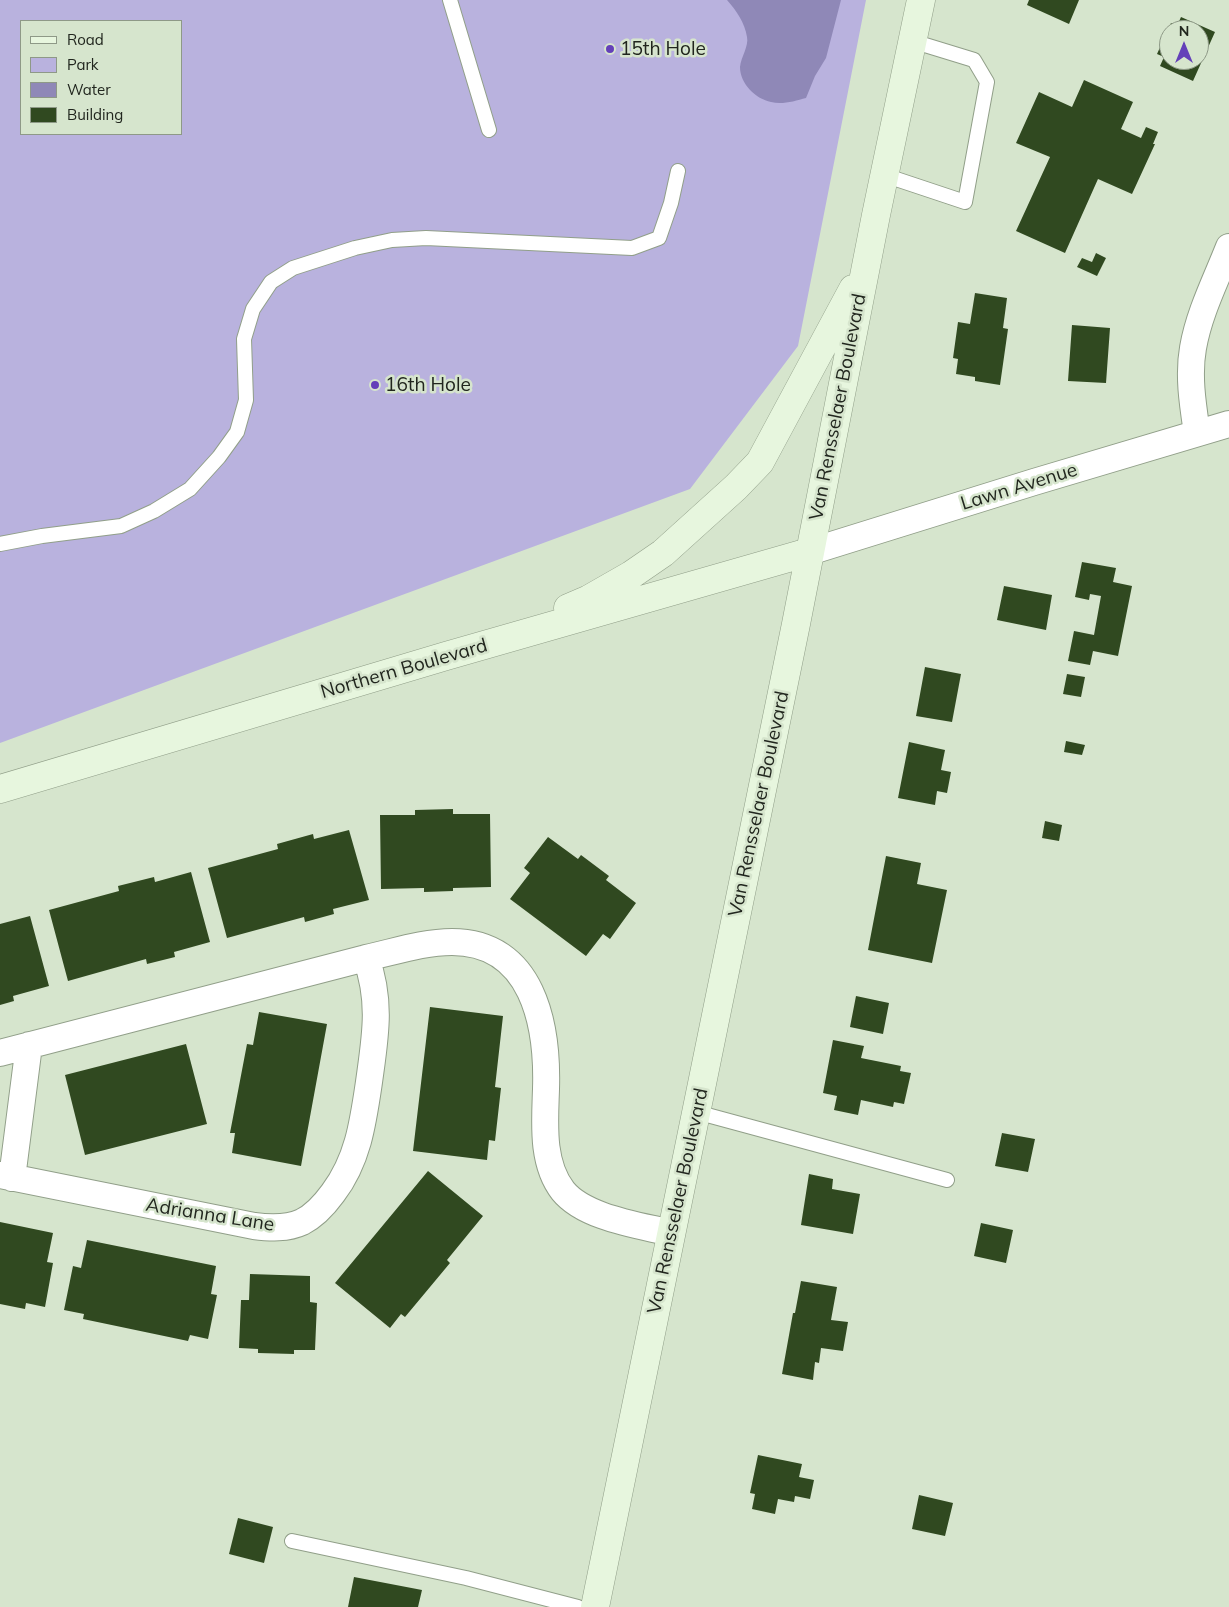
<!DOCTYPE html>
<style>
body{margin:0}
#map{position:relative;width:1229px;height:1607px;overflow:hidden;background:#d6e5cd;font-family:Mulish,sans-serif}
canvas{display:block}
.legend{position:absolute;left:20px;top:20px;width:162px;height:115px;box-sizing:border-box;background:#d6e5cd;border:1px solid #8e9987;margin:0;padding:6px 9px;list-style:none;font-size:15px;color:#21261e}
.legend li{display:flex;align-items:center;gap:10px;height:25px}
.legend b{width:25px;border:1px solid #8e9987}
.north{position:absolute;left:1159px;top:20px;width:50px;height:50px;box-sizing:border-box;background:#d6e5cd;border:1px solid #8e9987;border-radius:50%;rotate:0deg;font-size:14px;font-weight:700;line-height:20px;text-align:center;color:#21261e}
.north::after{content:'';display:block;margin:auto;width:18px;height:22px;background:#6440b9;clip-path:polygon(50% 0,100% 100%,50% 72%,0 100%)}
</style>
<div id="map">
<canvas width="1229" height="1607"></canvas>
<ul class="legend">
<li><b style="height:6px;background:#e7f6de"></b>Road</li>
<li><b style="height:14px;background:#b9b2de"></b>Park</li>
<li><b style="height:14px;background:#8f88b7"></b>Water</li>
<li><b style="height:14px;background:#304920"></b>Building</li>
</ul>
<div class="north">N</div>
</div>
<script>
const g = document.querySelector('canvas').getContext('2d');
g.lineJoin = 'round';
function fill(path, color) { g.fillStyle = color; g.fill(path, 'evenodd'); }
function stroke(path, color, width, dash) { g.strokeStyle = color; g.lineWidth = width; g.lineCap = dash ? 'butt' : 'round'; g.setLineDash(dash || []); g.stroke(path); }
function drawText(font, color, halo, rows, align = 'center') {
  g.font = font + ' Mulish,sans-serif'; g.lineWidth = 5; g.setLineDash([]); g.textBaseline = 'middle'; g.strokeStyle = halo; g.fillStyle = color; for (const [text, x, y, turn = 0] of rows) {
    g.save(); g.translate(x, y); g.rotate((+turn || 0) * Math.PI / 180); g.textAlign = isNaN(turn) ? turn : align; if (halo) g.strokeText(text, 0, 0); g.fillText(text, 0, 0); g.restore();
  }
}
fill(new Path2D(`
 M0,0H866L798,346L690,489L0,743ZM21,21H181V134H21Z`), '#b9b2de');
fill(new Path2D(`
 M727,0H841L826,58L815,76L806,98C795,101 782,105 771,102C756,99 740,84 740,67C741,57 749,46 747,37C745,23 736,10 727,0Z`), '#8f88b7');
fill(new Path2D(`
 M1029,0H1079L1069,24L1027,5Z
 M1181,17L1215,32L1193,81L1160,66L1164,57L1157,54L1171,23L1177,26ZM1169,30H1199V60H1169Z
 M1084,80L1133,102L1121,129L1141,138L1146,127L1158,132L1153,144H1155L1132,194L1098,179L1065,253L1016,231L1050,157L1016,143L1039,92L1072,107Z
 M1096,253L1106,258L1097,276L1077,267L1082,258L1092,262Z
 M975,293L1007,298L1003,328L1008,329L1000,385L975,381V377L956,374L958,359L953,358L958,322L970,324Z
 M1072,325L1110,328L1106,383L1068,381Z
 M1082,562L1116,568L1113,582L1132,586L1118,656L1093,651L1090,665L1068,661L1074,631L1094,635L1101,596L1090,594L1089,600L1075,597Z
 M1004,586L1052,595L1046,630L997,620Z
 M925,667L961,674L952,722L916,716Z
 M1067,674L1085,677L1081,697L1063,694Z
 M1066,741L1085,745L1082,755L1064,752Z
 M909,742L945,750L941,770L951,772L947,793L937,791L935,805L898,798Z
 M453,809V814H490L491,887L453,888V891L424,892V888L381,889L380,815H415V810Z
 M1045,821L1062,825L1059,841L1042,838Z
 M349,830L369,900L333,909L334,914L305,922L304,917L227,938L208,868L278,849L277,844L313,834L314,839Z
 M548,837L578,859L581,855L609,876L606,880L636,903L610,939L603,934L586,956L510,899L530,873L524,868Z
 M886,856L921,863L917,884L947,890L932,963L868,950Z
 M191,872L210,942L174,952L175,957L147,964L146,959L68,981L49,910L119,891L118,886L154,877L155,882Z
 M30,916L49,986L13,996L14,1001L0,1005V924Z
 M856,996L889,1003L883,1034L850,1027Z
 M430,1007L503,1016L495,1087L501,1088L495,1141L489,1140L487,1160L413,1151Z
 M259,1012L327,1024L301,1166L232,1153L235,1133H230L247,1044L253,1045Z
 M833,1040L864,1046L861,1058L901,1066L900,1071L911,1073L904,1104L894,1102L893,1107L861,1100L858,1115L834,1110L837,1096L823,1093Z
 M186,1044L207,1124L85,1155L65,1075Z
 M1002,1133L1035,1139L1028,1172L995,1166Z
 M428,1171L483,1216L447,1260L450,1263L405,1317L401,1314L390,1328L335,1283Z
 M809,1174L833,1179L832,1189L860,1194L853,1234L801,1225Z
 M0,1222L53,1233L47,1262L53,1263L45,1307L26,1303L25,1309L0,1304Z
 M981,1223L1013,1230L1006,1263L974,1256Z
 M87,1240L216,1266L211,1294L217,1295L208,1339L190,1335L188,1341L83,1319L84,1314L64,1310L73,1266L81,1268Z
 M250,1274L310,1276V1302L317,1303L315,1350H294V1354L258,1353V1349L239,1348L241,1300H249Z
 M801,1281L837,1287L831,1320L848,1322L843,1351L821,1348L819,1363L815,1362L813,1380L782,1374L793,1313H795Z
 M758,1455L802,1464L799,1477L814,1480L810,1499L795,1496L794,1502L778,1499L775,1514L752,1509L755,1494L750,1493Z
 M919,1495L953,1503L945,1536L912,1529Z
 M238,1518L273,1527L264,1563L229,1554Z
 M354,1577L422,1590L418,1607H348Z`), '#304920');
const lane = new Path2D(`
 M450,0L489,130
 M884,175L965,202L987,82L974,60L912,41
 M0,544L42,536L121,526L154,511L190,489L219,457L237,432L246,400L244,339L253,309L271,282L293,268L355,248L392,240L426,238L632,248L659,238L671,203L678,171
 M696,1112L947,1180
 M292,1541L466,1578L578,1607`);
const street = new Path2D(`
 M1197,433C1193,406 1188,376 1193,348C1199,313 1216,280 1229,247
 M809,552L1034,482L1229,424
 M366,958C394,952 423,942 452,942C533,942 548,1025 546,1089C545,1122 541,1163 563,1191C585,1218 639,1225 671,1233
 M0,1053L366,958C382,1002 375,1038 369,1082C363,1123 358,1160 333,1193C325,1204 314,1216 302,1222C287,1229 270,1228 254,1226L0,1175
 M12,1178L29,1045`);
const secondary = new Path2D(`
 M568,608L589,599L631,575L663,553L736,487L760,462L853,289
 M0,789L446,656L809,552
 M595,1607L796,624L876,215L921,0`);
stroke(lane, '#919f89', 16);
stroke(street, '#919f89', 28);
stroke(secondary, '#919f89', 29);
stroke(lane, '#fff', 14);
stroke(street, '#fff', 26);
stroke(secondary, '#e7f6de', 28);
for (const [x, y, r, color] of [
 [610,49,5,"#6440b9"],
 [375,385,5,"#6440b9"]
]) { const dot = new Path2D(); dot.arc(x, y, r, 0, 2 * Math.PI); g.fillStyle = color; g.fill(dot); stroke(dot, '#d6e5cd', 2); }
drawText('19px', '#21261e', '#d6e5cd', [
 ["15th Hole",620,49],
 ["16th Hole",385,385]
], 'left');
drawText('19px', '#21261e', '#d6e5cd', [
 ["Van Rensselaer Boulevard",838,407,-79],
 ["Lawn Avenue",1019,487,-17],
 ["Northern Boulevard",404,669,-16],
 ["Van Rensselaer Boulevard",759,804,-78],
 ["Van Rensselaer Boulevard",678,1201,-78],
 ["Adrianna Lane",210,1215,9]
]);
</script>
